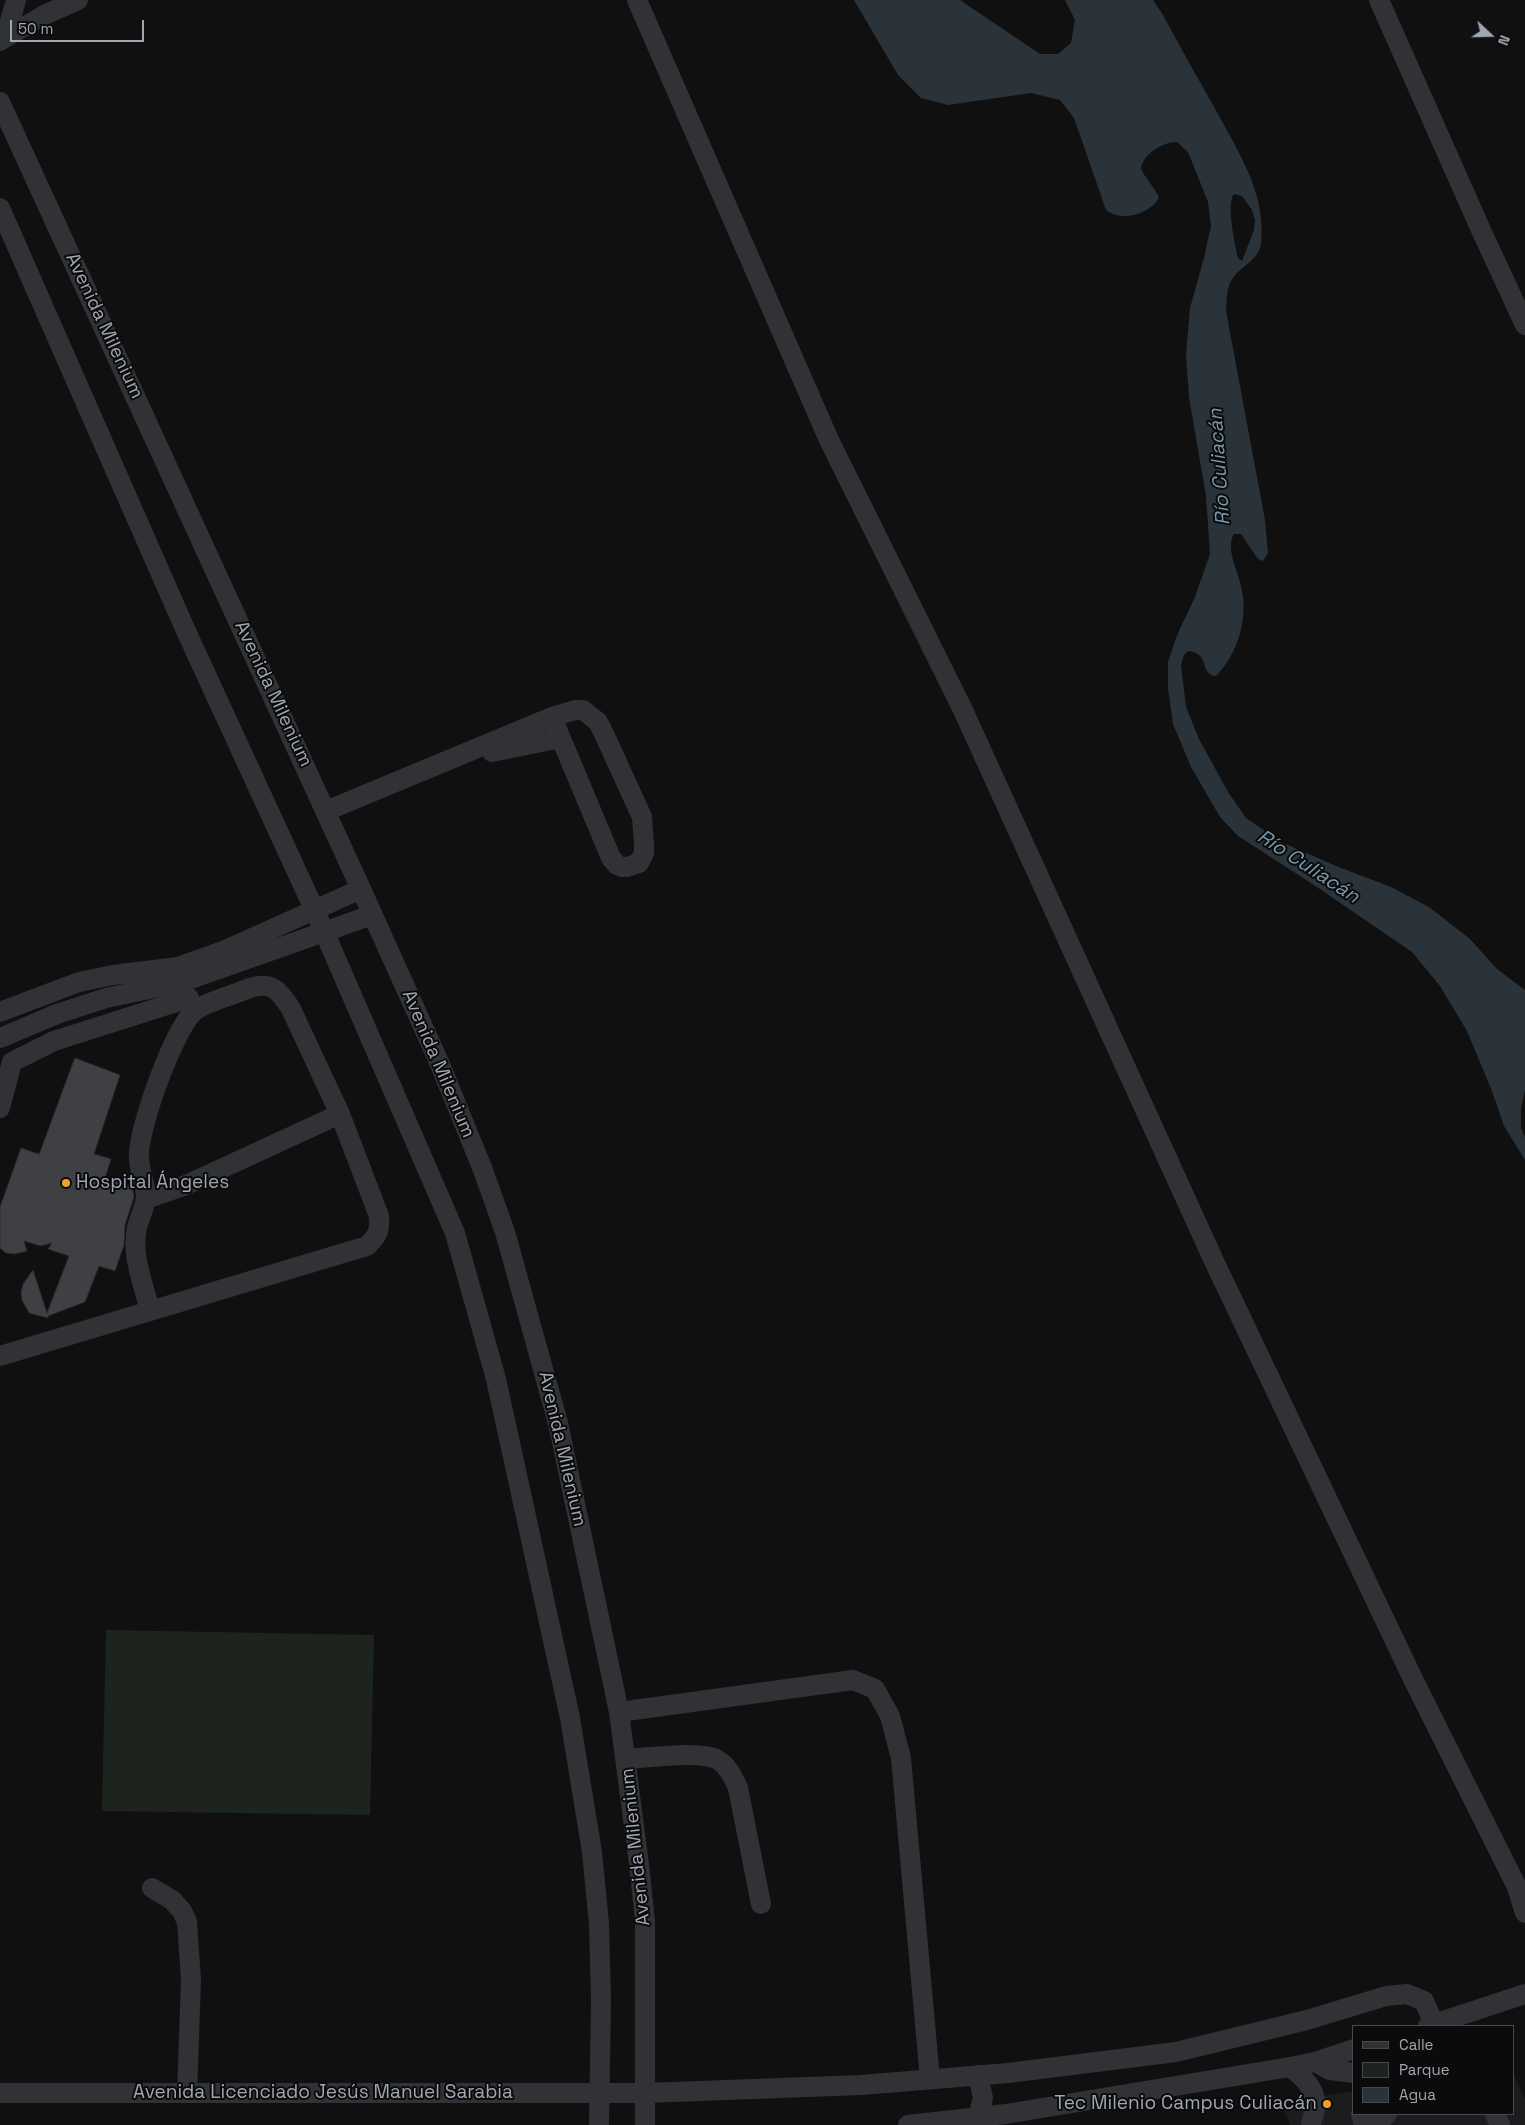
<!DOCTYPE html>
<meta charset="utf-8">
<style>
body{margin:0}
#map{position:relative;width:1525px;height:2125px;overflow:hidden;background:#101011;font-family:"Space Grotesk",sans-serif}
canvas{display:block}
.legend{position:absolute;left:1352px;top:2025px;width:162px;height:90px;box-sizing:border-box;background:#0b0b0c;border:1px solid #47494e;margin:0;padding:6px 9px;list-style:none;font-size:15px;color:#a1a7b2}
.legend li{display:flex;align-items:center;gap:10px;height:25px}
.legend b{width:25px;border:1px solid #47494e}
.north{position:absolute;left:1465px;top:10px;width:50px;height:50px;-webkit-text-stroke:4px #0b0b0c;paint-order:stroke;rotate:111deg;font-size:14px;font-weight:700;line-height:20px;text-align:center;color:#a1a7b2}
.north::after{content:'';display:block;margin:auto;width:18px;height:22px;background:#a1a7b2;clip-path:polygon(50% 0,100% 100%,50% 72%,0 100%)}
.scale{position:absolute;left:10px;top:20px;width:134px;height:22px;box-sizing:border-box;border:2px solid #a1a7b2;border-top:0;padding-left:6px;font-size:15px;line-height:18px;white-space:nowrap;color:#a1a7b2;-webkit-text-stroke:4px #0b0b0c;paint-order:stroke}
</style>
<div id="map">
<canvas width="1525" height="2125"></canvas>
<ul class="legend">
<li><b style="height:6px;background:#313236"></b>Calle</li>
<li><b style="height:14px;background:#1c241d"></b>Parque</li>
<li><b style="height:14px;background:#2a3339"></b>Agua</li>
</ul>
<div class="north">N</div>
<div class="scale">50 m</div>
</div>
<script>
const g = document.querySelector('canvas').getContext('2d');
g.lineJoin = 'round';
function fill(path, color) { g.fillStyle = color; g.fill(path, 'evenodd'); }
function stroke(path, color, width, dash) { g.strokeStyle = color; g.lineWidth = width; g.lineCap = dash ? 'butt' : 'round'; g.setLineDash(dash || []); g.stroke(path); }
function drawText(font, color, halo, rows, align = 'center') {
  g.font = font + ' "Space Grotesk",sans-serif'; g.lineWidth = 4; g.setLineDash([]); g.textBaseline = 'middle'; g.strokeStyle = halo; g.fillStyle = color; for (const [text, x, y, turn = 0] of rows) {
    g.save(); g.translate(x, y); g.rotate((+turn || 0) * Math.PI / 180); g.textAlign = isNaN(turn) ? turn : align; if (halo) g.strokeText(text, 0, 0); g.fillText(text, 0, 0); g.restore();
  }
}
fill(new Path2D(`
 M1514,2075L1525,2099V2125H1290L1284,2109L1327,2095L1354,2091V2114H1514Z`), '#1c1c1e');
fill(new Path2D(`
 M106,1630L374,1635L370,1815L102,1811Z`), '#1c241d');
fill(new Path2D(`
 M854,0H960L1040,54H1058L1071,43L1075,20L1065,0H1153L1163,15C1179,45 1196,75 1213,105C1236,148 1267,193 1261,243C1259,260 1241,266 1233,278C1226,287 1227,301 1226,311L1265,520L1268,553L1263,561L1258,559L1241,534H1234C1225,548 1238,572 1241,586C1249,617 1238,654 1216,676C1199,675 1211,653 1188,651L1184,655L1181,665L1186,707L1199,739L1228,792L1246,818L1281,842L1341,868L1391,887L1429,907L1470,939L1497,969L1525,990V1090L1521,1108V1128L1525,1137V1160L1504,1126L1492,1091L1467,1031L1440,986L1412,952L1314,885L1238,836L1220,817L1191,767L1173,724L1168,688V662L1178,633L1195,597L1210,554L1206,496L1189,397L1186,354L1190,308L1204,258L1211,226L1208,202L1188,152L1177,142C1163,142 1144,153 1141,168C1145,179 1155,187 1159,198C1149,215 1121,222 1106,210L1074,118L1060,100L1031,93L948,105L921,98L898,75ZM1234,194L1242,196L1252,210L1255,220L1254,230L1242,261L1238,258C1235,246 1226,203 1234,194Z`), '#2a3339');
const building = new Path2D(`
 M75,1058L120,1075L94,1154L111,1159L105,1178L132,1186L134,1197L125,1225L124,1245L115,1271L99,1266L85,1302L48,1316V1318L29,1313L22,1300L21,1293L23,1284L33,1270L47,1313L69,1256L48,1249L52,1243L41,1246L24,1241L27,1251L15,1254L6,1253L0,1248V1207L21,1148L39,1154Z`);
fill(building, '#3f4044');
stroke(building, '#2a2a2d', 1);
stroke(new Path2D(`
 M637,0L829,440L962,708L1214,1261L1413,1679L1517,1887L1525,1913
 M1379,0L1481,230L1525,325
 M6,36L16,0
 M0,41L44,15L78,0
 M0,102L361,889L439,1062L483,1170L505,1232L558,1423L619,1712L639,1864L645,1921V2125
 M0,208L186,631L320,922L455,1233L496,1379L570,1718L592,1852L599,1924L601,2000L599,2125
 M492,752L561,738
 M326,811L552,717L575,710H583L598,722L605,736L642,817L644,845V853L639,863L627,867H622L617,865L611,858L552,717
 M0,1012L79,982L113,975L178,967L223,951L361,889
 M0,1038L57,1014L106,998L182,982L372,915
 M0,1108L12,1062L54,1041L189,998
 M150,1310C143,1283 131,1255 137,1228C139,1218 145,1208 146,1198C146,1185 139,1171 139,1157C137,1132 175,1024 196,1010C209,1001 228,997 242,991C268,980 277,986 291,1009L340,1114
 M0,1356L367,1246C378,1235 380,1232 379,1216L340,1114L186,1185L146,1199
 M619,1712L853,1680L875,1689L890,1716L901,1758L930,2079
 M626,1759C648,1758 701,1750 718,1760C728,1766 733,1777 738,1788L761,1904
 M152,1888L172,1900L182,1911L187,1922L191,1980L187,2093
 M1428,2026L1525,1994
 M1315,2062L1330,2070L1354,2073
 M1290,2067C1304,2078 1318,2090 1315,2110C1314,2115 1311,2120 1311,2125
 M978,2075L983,2098L978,2117L979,2125
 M0,2093H646L861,2085L1008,2073L1176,2052L1307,2020L1386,1996L1407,1994L1424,2001L1434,2024
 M1361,2114L1364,2125
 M1495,2114L1500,2125
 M908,2125L1006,2114L1290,2067L1315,2062L1354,2049
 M1375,2125L1387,2114`), '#313236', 20);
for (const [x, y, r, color] of [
 [66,1183,5,"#f1a028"],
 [1327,2104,5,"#f1a028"]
]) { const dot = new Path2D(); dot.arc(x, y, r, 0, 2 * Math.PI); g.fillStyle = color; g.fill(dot); stroke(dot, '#0b0b0c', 2); }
drawText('19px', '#a1a7b2', '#0b0b0c', [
 ["Avenida Milenium",104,326,65],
 ["Avenida Milenium",273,694,65],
 ["Avenida Milenium",438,1064,67],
 ["Avenida Milenium",562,1449,77],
 ["Avenida Milenium",636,1847,-96],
 ["Avenida Licenciado Jesús Manuel Sarabia",323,2093]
]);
drawText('19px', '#a1a7b2', '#0b0b0c', [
 ["Hospital Ángeles",76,1183],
 ["Tec Milenio Campus Culiacán",1317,2104,"right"]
], 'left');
drawText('italic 20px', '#7798ae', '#0b0b0c', [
 ["Río Culiacán",1220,467,-94],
 ["Río Culiacán",1308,867,33]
]);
</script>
